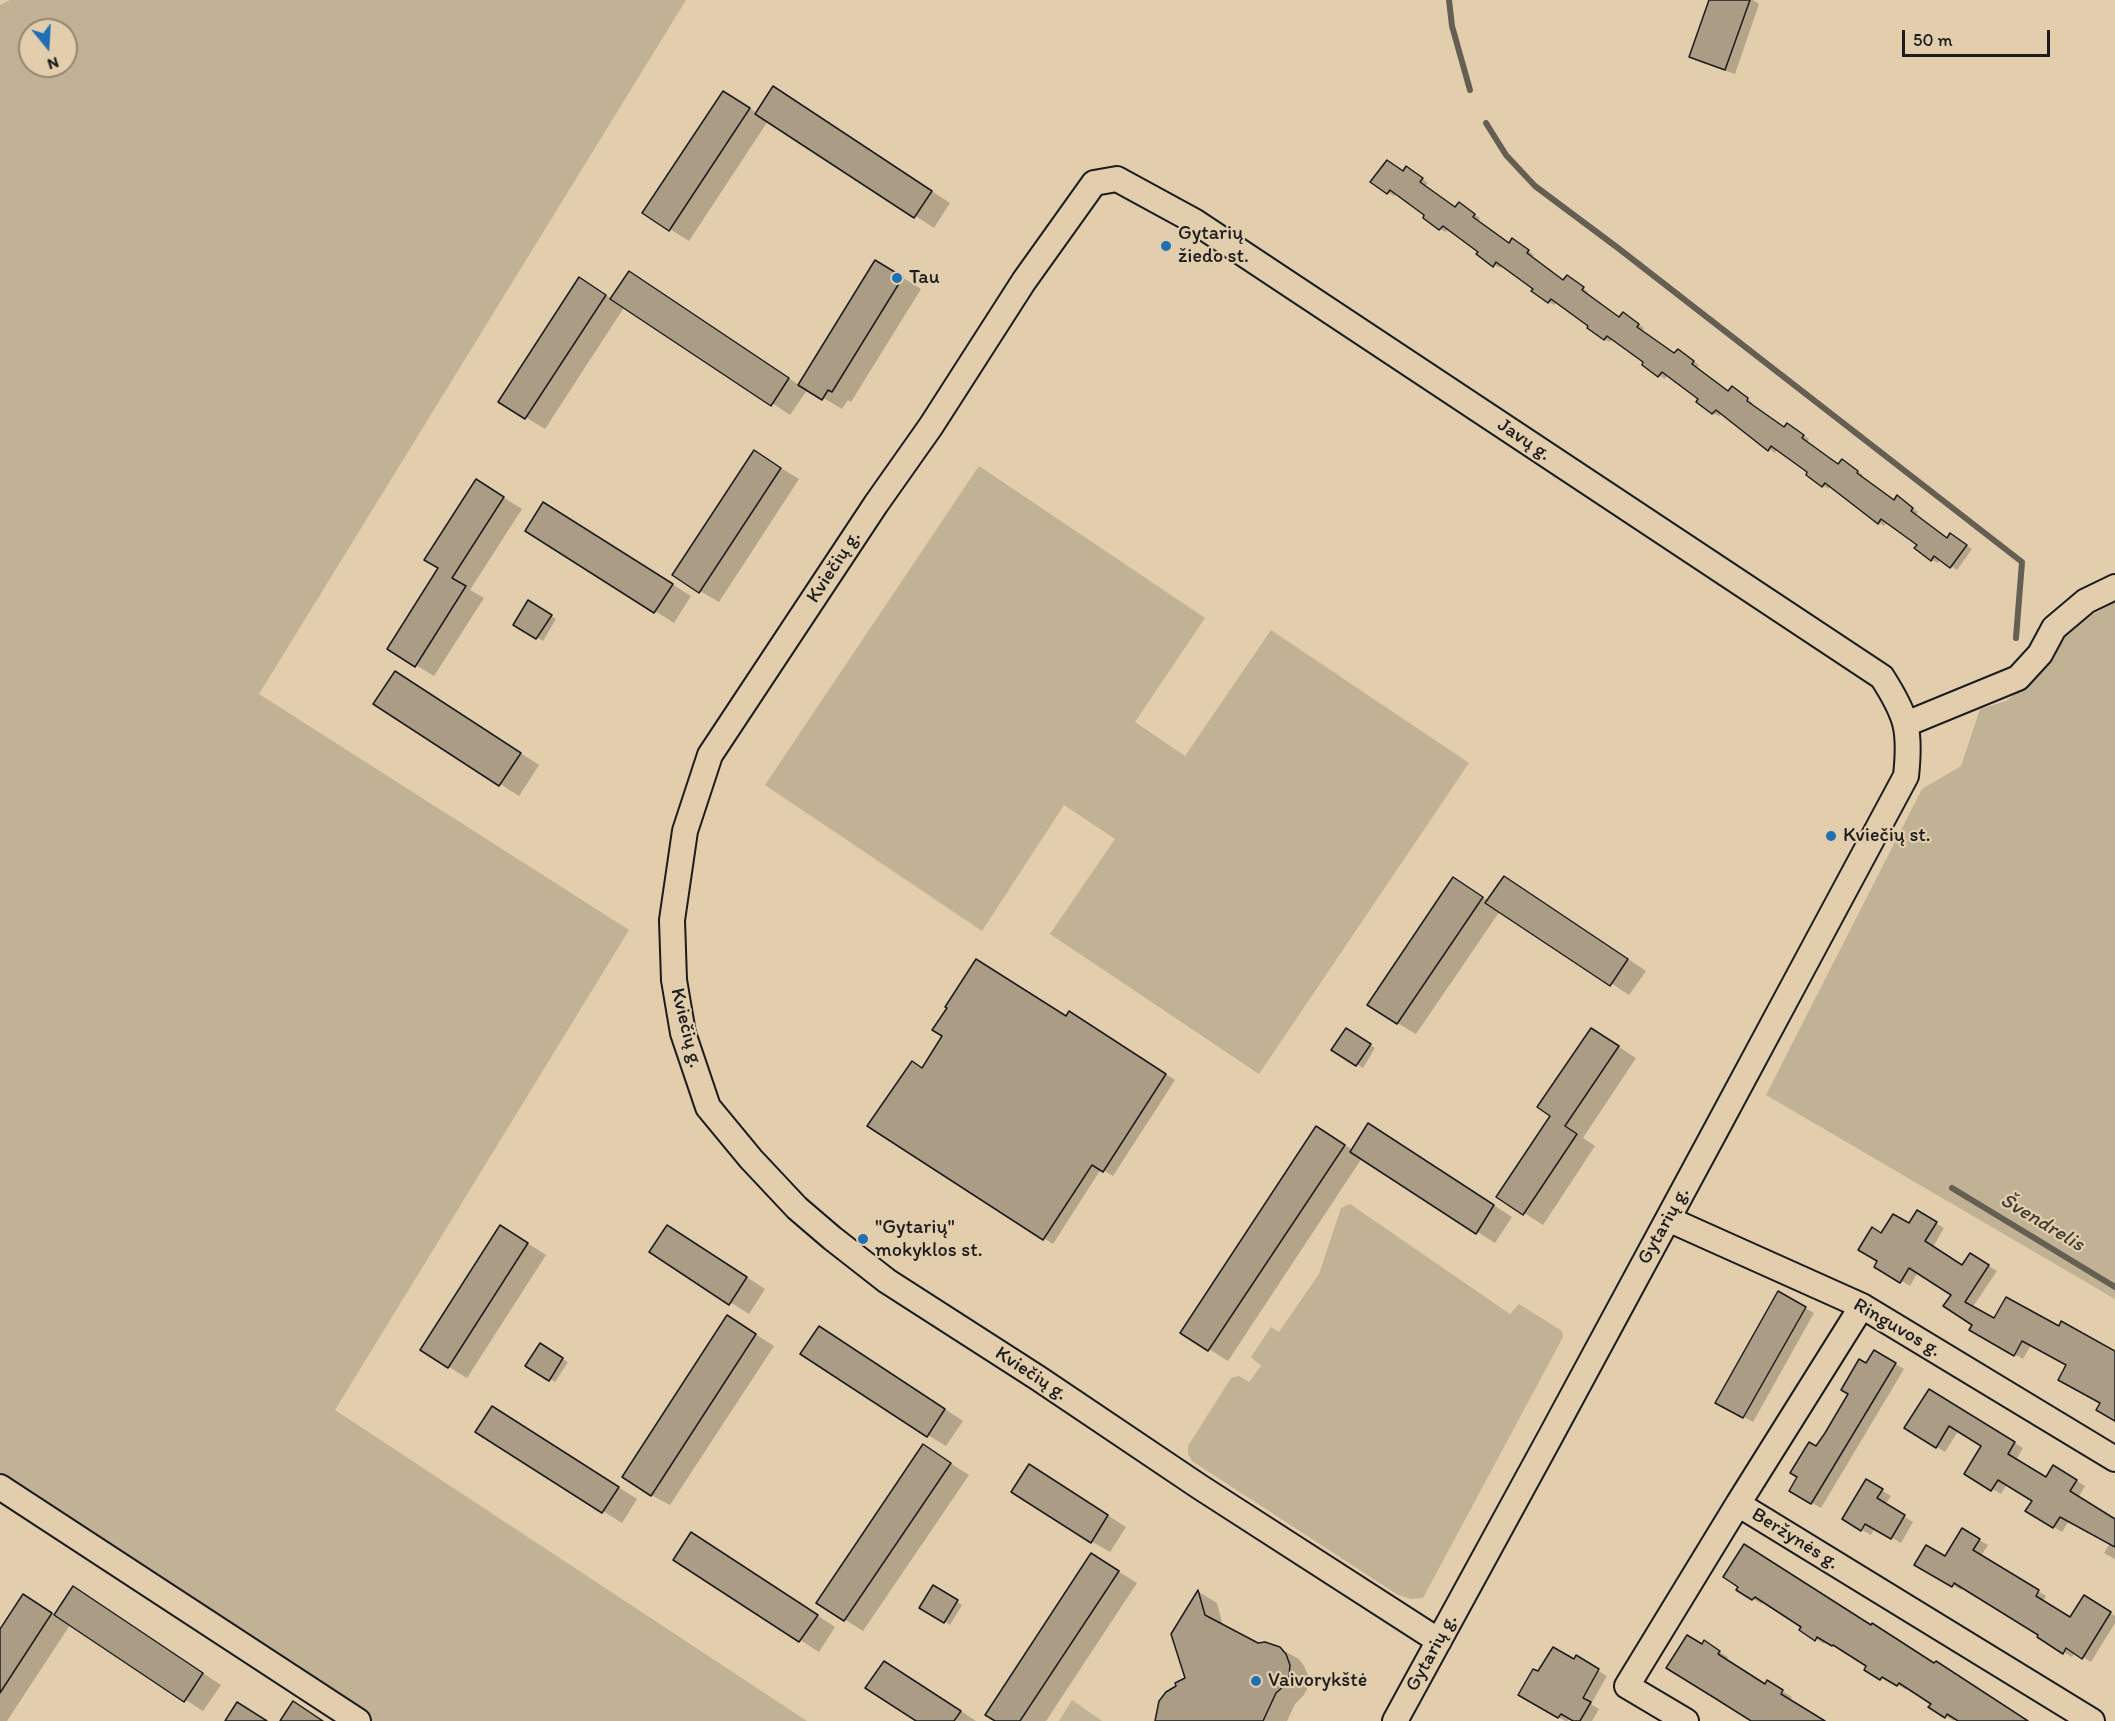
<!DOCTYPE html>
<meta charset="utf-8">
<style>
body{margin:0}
#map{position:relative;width:2115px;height:1721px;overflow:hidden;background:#e2cead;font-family:Itim,sans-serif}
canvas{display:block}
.north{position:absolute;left:18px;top:18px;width:60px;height:60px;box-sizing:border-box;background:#e2cead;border:2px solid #938773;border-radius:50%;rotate:162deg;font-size:16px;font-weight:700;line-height:24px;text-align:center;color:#1c1c1c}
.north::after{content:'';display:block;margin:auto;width:21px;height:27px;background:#1f6fb2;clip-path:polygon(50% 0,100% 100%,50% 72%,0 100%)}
.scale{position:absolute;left:1902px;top:30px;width:148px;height:27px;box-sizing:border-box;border:3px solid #1c1c1c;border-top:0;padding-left:8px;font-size:18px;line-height:21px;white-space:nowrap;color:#1c1c1c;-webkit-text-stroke:4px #e2cead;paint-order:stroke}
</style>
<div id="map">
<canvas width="2115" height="1721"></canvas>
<div class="north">N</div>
<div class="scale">50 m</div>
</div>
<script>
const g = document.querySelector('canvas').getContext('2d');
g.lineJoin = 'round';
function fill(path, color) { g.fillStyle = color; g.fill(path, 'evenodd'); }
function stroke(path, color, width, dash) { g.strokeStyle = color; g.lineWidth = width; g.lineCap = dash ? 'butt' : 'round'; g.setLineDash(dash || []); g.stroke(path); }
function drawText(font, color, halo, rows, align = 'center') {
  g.font = font + ' Itim,sans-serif'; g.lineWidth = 4.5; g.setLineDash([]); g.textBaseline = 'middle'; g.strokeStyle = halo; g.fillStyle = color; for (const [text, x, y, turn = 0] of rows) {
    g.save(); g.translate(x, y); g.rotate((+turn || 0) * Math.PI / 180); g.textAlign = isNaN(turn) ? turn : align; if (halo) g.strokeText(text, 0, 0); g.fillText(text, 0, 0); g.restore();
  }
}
fill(new Path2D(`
 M10,0H686L259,694L629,930L335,1410L807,1721H358L0,1487V5ZM30,30H66V66H30Z
 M979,466L1205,618L1135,722L1185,756L1271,630L1469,763L1259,1074L1050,934L1115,839L1064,805L982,931L765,785Z
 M2115,602V1299L1766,1095L1922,789L1961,766L1980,709L2006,701L2036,678L2060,642L2078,622Z
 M1350,1204L1510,1314L1519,1304L1562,1331L1563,1337L1423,1598L1411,1599L1398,1595L1192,1461L1188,1454V1446L1231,1378L1239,1376L1249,1382L1261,1366L1251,1357L1271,1327L1279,1332L1319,1274L1341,1208Z
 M1072,1700L1102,1721H1059Z`), '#c1b195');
fill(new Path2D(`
 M1711,0H1753L1759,4L1735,74L1700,62L1691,57Z
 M792,99L950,203L934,228L768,121L689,241L644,213L742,103L757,113Z
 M1412,171L1428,183L1425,186L1456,208L1465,207L1480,218L1478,222L1510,245L1518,243L1534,255L1531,258L1564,281H1573L1588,292L1587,294L1620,318L1629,317L1644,328L1642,331L1675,355L1684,354L1699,365L1696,369L1729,392H1738L1753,403L1751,405L1785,429L1793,428L1809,439L1807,442L1839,465L1848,464L1863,475L1861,477L1894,502L1903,501L1918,512L1916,515L1948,539L1956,538L1972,549L1957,570L1940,559L1938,563L1932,560L1916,548L1919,545L1887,522L1884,526L1831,485L1829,489L1823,486L1808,475L1810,472L1778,449L1775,453L1722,413L1719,416L1713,413L1698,402L1700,398L1668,375L1665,379L1659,375L1645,362L1613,338L1610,342L1604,339L1557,302L1554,305L1549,302L1535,288L1502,265L1500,268L1494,265L1480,251L1449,228L1446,232L1440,229L1427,215L1396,193L1394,196L1372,182Z
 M895,273L921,289L851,402L848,400L842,409L808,389L790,415L625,306L545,429L500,401L598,290L612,299L648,284L799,385Z
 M754,452L799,479L719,602L700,591Z
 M495,492L522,509L470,590L484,598L434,676L389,649Z
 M562,515L691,596L674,623L527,530Z
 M529,602L556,619L543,641L515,624Z
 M414,684L539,765L519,796L375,703Z
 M1454,879L1489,901L1523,889L1646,971L1629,995L1500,911L1416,1034L1397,1023Z
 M1066,1018H1078L1175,1080L1113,1176L1101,1169L1053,1244L869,1126L922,1069Z
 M1346,1030L1375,1048L1363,1068L1333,1050Z
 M1610,1041L1636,1058L1583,1138L1595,1146L1543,1225L1498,1196Z
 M1317,1128L1353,1150L1387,1136L1512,1217L1495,1243L1362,1158L1228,1361L1182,1332Z
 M1917,1212L1944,1228L1933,1247L1962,1267L1979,1260L1997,1271L1972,1308L1995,1320L2115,1367V1419L2068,1365L2031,1345L2023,1359L1971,1330L1974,1325L1953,1295L1918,1272L1910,1286L1876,1266L1879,1260L1882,1235L1909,1225Z
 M519,1238L546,1255L467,1378L449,1367Z
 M686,1238L765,1289L749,1314L651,1252Z
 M1778,1293L1814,1313L1753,1422L1717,1402Z
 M746,1328L774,1346L670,1505L651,1495Z
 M838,1339L963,1421L946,1446L928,1435Z
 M540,1345L568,1362L555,1382L527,1365Z
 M1875,1352L1904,1369L1821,1508L1791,1491Z
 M1930,1391L2023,1448L2016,1460L2047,1479L2054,1467L2085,1486L2078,1498L2111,1518H2115V1559L2104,1553L2110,1543L2069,1521L2062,1532L2027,1511L2034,1500L2007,1484L2001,1494L1966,1473L1983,1445L1959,1430L1945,1452L1907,1428Z
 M511,1419L637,1499L622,1523L477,1432Z
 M924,1446L969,1475L863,1631L819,1603Z
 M1048,1477L1126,1527L1110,1552L1091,1541Z
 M1867,1481L1891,1496L1885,1505L1913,1522L1901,1543L1875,1528L1871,1535L1844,1519Z
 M1962,1530L1988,1545L1981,1556L2046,1596L2043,1601L2071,1618L2084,1597L2115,1616V1623L2091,1662L2075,1652L2072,1657L2039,1637L2040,1634L1963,1587L1961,1590L1916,1564L1945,1558Z
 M710,1545L835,1627L819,1652L675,1559Z
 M1110,1566L1137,1583L1046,1721H997Z
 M933,1587L962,1605L950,1625L921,1607Z
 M1738,1590L1871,1626L2026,1721H1960L1956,1718L1954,1721L1945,1716L1933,1703L1908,1687L1906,1690L1892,1681L1890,1683L1866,1669L1868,1666L1826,1641L1824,1644L1816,1639L1803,1626L1764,1601L1762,1604Z
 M1199,1592L1217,1603L1223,1626L1258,1645L1279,1648L1299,1659L1304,1666L1309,1677L1308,1687L1304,1695L1295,1704L1287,1721H1157L1187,1679L1172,1635Z
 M24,1596L56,1615L92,1599L221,1685L203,1711L70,1625L7,1721H0V1632Z
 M1713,1648L1728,1657L1726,1660L1766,1685L1768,1682L1792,1697L1789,1700L1824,1721H1755L1707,1649Z
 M1576,1657L1607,1676L1591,1704L1599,1709L1592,1721H1576L1570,1718L1568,1721H1565L1520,1695L1539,1673L1574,1661Z
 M903,1673L976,1721H918Z`), '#0003');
stroke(new Path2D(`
 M1449,0L1452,26L1470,90
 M1486,123L1506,155L1535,186L1618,248L2022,562L2016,638
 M1952,1188L2115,1287`), '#655e52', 6);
const building = new Path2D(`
 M1709,0H1750L1725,70L1689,57Z
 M773,86L932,191L914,218L755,114Z
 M723,91L750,108L669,231L642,213Z
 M1387,160L1403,171L1406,166L1423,178L1420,182L1455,207L1459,202L1475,214L1473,217L1509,243L1512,238L1529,250L1527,253L1563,280L1567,275L1584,287L1582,290L1619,317L1623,312L1639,324L1637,327L1674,353L1678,349L1694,361L1692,364L1728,391L1732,386L1748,398L1747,401L1784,427L1787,423L1804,435L1802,438L1838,464L1842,459L1858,471L1857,473L1894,500L1897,495L1913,508L1911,511L1947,538L1950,533L1967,545L1950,568L1934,556L1931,561L1914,548L1917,545L1881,519L1878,524L1825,483L1822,487L1806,475L1807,472L1771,446L1768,451L1716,410L1712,414L1696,402L1698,399L1662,372L1658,377L1642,365L1643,362L1607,336L1604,340L1587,328L1588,326L1551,299L1548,303L1531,291L1533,289L1496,262L1493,267L1476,254L1478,252L1443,226L1439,230L1423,218L1424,215L1390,190L1387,194L1370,182Z
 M875,260L903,277L832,392L828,390L822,400L798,385Z
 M629,271L789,378L771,406L610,299Z
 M579,277L606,295L525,419L498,402Z
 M754,450L781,468L699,593L672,575Z
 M476,479L504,497L452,578L466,586L415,667L387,649L438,568L424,560Z
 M543,502L673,584L654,613L525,531Z
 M528,600L552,615L536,639L513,625Z
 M395,671L521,753L499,786L373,704Z
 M1504,876L1628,959L1610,986L1485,903Z
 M1453,877L1483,897L1397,1024L1367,1005Z
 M976,959L1066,1016L1069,1011L1166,1074L1103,1172L1092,1165L1043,1240L867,1126L912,1061L922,1068L942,1036L932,1030L947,1008L945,1007Z
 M1346,1028L1371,1044L1356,1066L1331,1050Z
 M1591,1028L1619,1046L1565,1126L1577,1134L1523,1215L1496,1197L1550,1116L1537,1107Z
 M1368,1123L1494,1205L1476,1234L1350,1152Z
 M1316,1126L1345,1145L1208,1351L1180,1333Z
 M1917,1210L1937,1222L1925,1241L1962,1265L1970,1253L1989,1265L1965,1302L1994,1318L2006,1297L2059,1326L2061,1321L2115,1351V1421L2096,1410L2100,1403L2058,1380L2066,1365L2022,1341L2014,1356L1969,1330L1972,1325L1943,1306L1951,1295L1909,1268L1900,1283L1874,1267L1877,1261L1858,1250L1872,1227L1881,1233L1893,1214L1909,1223Z
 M500,1225L528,1243L448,1368L420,1350Z
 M667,1225L747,1277L729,1305L649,1252Z
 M1778,1291L1806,1307L1743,1418L1715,1403Z
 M727,1315L756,1334L651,1496L622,1477Z
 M819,1326L945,1409L927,1437L800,1354Z
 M540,1343L563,1358L549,1381L525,1366Z
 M1874,1350L1896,1363L1811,1504L1789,1491L1797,1477L1790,1473L1809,1442L1816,1446L1825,1433L1848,1394L1841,1390L1859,1359L1866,1363Z
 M1929,1389L2015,1442L2008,1454L2046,1477L2053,1465L2077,1480L2070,1491L2115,1519V1547L2060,1517L2053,1528L2025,1511L2032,1501L1998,1480L1991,1491L1964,1474L1981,1446L1949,1426L1936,1448L1904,1428Z
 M492,1406L619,1487L602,1513L475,1432Z
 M923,1444L951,1463L844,1621L816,1603Z
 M1029,1464L1108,1515L1091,1543L1011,1492Z
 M1866,1479L1883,1489L1877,1498L1905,1515L1891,1539L1865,1524L1861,1531L1842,1519Z
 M1962,1528L1980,1539L1973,1550L2039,1590L2036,1596L2070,1617L2084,1595L2111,1612L2082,1659L2066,1648L2063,1654L2037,1637L2038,1635L1954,1583L1952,1587L1914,1565L1926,1545L1945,1556Z
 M691,1532L818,1615L799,1642L673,1560Z
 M1744,1544L1871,1625L1872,1623L1934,1663L1936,1661L2028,1721H1958L1947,1714L1945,1718L1928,1707L1931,1704L1899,1683L1897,1686L1882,1677L1880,1680L1864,1670L1866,1666L1833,1645L1832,1646L1817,1637L1815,1641L1799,1630L1801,1627L1755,1597L1752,1600L1736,1590L1738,1587L1723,1577Z
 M1091,1553L1119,1571L1020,1721H995L985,1715Z
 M933,1585L958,1600L944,1623L919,1608Z
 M73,1586L203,1673L184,1702L54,1615Z
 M1198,1590L1205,1615L1258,1643L1265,1642L1280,1647L1286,1654L1290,1665L1289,1676L1285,1685L1276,1693L1263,1721H1155L1159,1701L1166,1692L1176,1686L1175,1683L1185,1678L1171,1634Z
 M23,1594L52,1613L0,1693V1629Z
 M1687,1635L1702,1644L1704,1640L1720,1651L1718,1654L1765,1684L1767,1680L1783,1690L1781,1694L1825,1721H1751L1713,1697L1666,1668Z
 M1553,1647L1574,1659L1576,1655L1599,1669L1583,1698L1591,1702L1580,1721H1573L1561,1714L1558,1718L1518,1695L1533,1669L1538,1671Z
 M884,1661L961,1711L954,1721H916L865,1688Z
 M293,1701L323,1721H280Z
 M237,1702L267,1721H225Z`);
fill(building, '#ab9c85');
stroke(building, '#1c1c1c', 1.5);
const minor = new Path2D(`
 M1906,724L2018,678L2040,654L2054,628L2086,601L2115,587
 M1668,1219L1862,1306L2115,1459
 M0,1487L358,1721
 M1738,1504L1862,1306
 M1395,1721C1503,1524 1611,1326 1717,1128C1781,1011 1842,893 1906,776C1911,730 1907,716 1882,677L1194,221L1117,179L1094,183L1024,281L931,426L876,504L710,755L685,831L672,920L674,980L683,1033L708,1107L751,1159L797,1208L832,1238L887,1281L1038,1378L1200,1487L1439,1641
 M1686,1721L1627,1686L1738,1504L2092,1721`);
stroke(minor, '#1c1c1c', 28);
stroke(minor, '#e2cead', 24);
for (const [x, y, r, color] of [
 [1166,246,6,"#1f6fb2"],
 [897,278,6,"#1f6fb2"],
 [1831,836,6,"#1f6fb2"],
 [863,1239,6,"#1f6fb2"],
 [1256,1681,6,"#1f6fb2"]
]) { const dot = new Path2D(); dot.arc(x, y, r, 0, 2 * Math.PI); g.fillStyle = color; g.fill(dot); stroke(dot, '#e2cead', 2); }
drawText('20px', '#1c1c1c', '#e2cead', [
 ["Gytarių",1178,234],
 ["žiedo st.",1178,257],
 ["Tau",909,278],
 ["Kviečių st.",1843,836],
 ["\"Gytarių\"",875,1228],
 ["mokyklos st.",875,1251],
 ["Vaivorykštė",1268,1681]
], 'left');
drawText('20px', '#1c1c1c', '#e2cead', [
 ["Javų g.",1524,440,34],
 ["Kviečių g.",834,567,-57],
 ["Kviečių g.",686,1028,76],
 ["Gytarių g.",1664,1226,-61],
 ["Ringuvos g.",1897,1328,30],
 ["Kviečių g.",1031,1374,33],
 ["Beržynės g.",1795,1539,32],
 ["Gytarių g.",1432,1653,-61]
]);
drawText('italic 21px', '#413d37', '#e2cead', [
 ["Švendrelis",2042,1223,31]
]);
</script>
